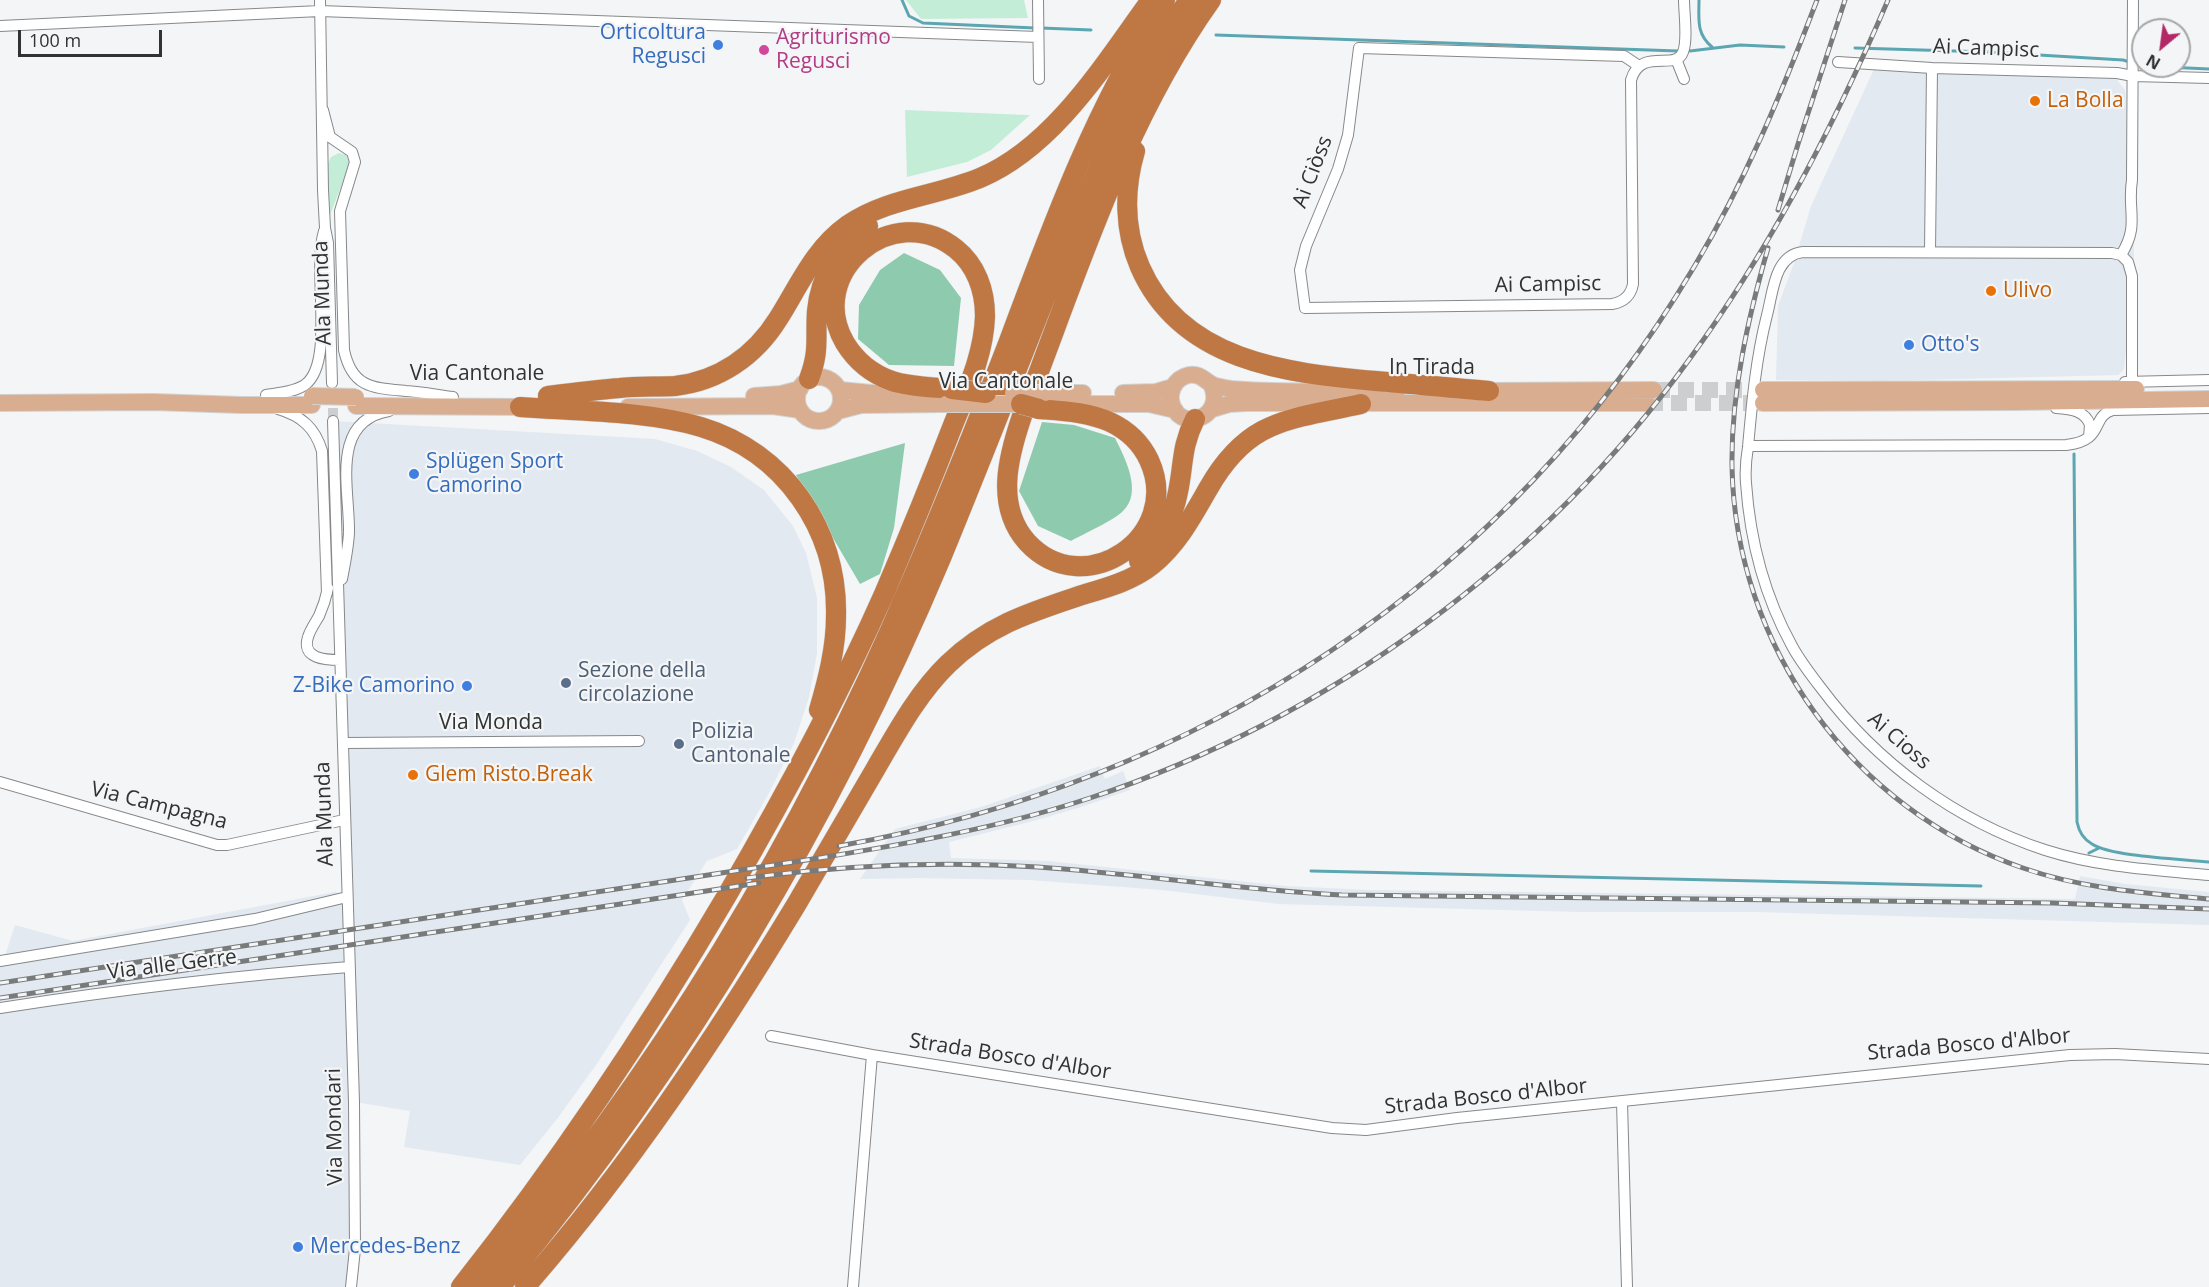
<!DOCTYPE html>
<meta charset="utf-8">
<style>
body{margin:0}
#map{position:relative;width:2209px;height:1287px;overflow:hidden;background:#f3f5f7;font-family:"Open Sans",sans-serif}
canvas{display:block}
.north{position:absolute;left:2131px;top:18px;width:60px;height:60px;box-sizing:border-box;background:#f3f5f7;border:2px solid #a5a7a8;border-radius:50%;rotate:209deg;font-size:16px;font-weight:700;line-height:24px;text-align:center;color:#313232}
.north::after{content:'';display:block;margin:auto;width:21px;height:27px;background:#b32967;clip-path:polygon(50% 0,100% 100%,50% 72%,0 100%)}
.scale{position:absolute;left:18px;top:30px;width:144px;height:27px;box-sizing:border-box;border:3px solid #313232;border-top:0;padding-left:8px;font-size:18px;line-height:21px;white-space:nowrap;color:#313232;-webkit-text-stroke:4px #f3f5f7;paint-order:stroke}
</style>
<div id="map">
<canvas width="2209" height="1287"></canvas>
<div class="north">N</div>
<div class="scale">100 m</div>
</div>
<script>
const g = document.querySelector('canvas').getContext('2d');
g.lineJoin = 'round';
function fill(path, color) { g.fillStyle = color; g.fill(path, 'evenodd'); }
function stroke(path, color, width, dash) { g.strokeStyle = color; g.lineWidth = width; g.lineCap = dash ? 'butt' : 'round'; g.setLineDash(dash || []); g.stroke(path); }
function drawText(font, color, halo, rows, align = 'center') {
  g.font = font + ' "Open Sans",sans-serif'; g.lineWidth = 4.5; g.setLineDash([]); g.textBaseline = 'middle'; g.strokeStyle = halo; g.fillStyle = color; for (const [text, x, y, turn = 0] of rows) {
    g.save(); g.translate(x, y); g.rotate((+turn || 0) * Math.PI / 180); g.textAlign = isNaN(turn) ? turn : align; if (halo) g.strokeText(text, 0, 0); g.fillText(text, 0, 0); g.restore();
  }
}
fill(new Path2D(`
 M1876,65L1983,68L2116,79L2125,90L2134,255L2125,360L2124,369L2118,375L1876,381L1776,380L1778,306L1794,263L1811,206Z
 M333,421L655,439L697,451L731,467L764,490L793,526L806,553L817,598V653L809,697L794,743L769,793L737,849L707,861L682,900L690,920L596,1065L557,1119L520,1165L404,1147L410,1111L355,1102L351,1287H0V966L2,965L15,925L73,941L335,892L346,897Z
 M1100,766L1105,779L1123,771L1130,790L1081,807L1037,820L949,842L951,858L1048,861L1286,886L1369,890L2075,899L2080,876L2125,884L2209,892V925L1755,912H1580L1279,904L1162,890L1029,880L918,878L860,879L895,829L981,807Z`), '#e2e9f1');
fill(new Path2D(`
 M906,0H1024L1028,18L921,19Z
 M905,110L1028,115H1030L991,150L967,162L907,177Z
 M339,153L346,155L350,164L330,215L327,166L331,157Z`), '#c4edd8');
fill(new Path2D(`
 M904,253L940,270L961,298L954,366L889,365L858,339L859,305L880,270Z
 M1042,422L1074,425L1115,438C1125,458 1143,492 1123,511C1115,520 1083,534 1071,541L1038,526L1019,491Z
 M905,443L894,528L880,574L860,584L796,475Z`), '#8ecbae');
stroke(new Path2D(`
 M902,0L909,16L923,23L1035,28
 M1699,0C1699,19 1696,34 1712,47
 M1041,28L1091,30
 M1216,35L1678,51
 M1855,48L1988,52L2123,60L2143,66
 M1690,51L1740,45L1784,47
 M2144,66L2209,69
 M2074,454L2077,822C2079,832 2083,839 2092,844C2112,857 2183,859 2209,862
 M2089,853L2099,848
 M1311,871L1981,886`), '#5ca6b2', 3);
stroke(new Path2D(`
 M333,393V421`), '#ccced0', 10, [10, 5]);
stroke(new Path2D(`
 M1654,390H1763
 M1647,403H1763`), '#ccced0', 16, [16, 8]);
const minor = new Path2D(`
 M320,0L323,190L325,228L328,243L332,383
 M1038,0L1039,79
 M0,26L320,11L1038,37
 M1676,59L1684,79
 M1838,62L1932,68L2117,73L2133,76L2209,78
 M1639,66L1624,56L1359,48L1348,135L1338,169L1306,246L1300,270L1305,308L1612,304C1624,302 1631,295 1633,284L1631,80C1641,46 1676,72 1683,52C1688,40 1684,13 1684,0
 M323,110L330,137L352,152L355,162L340,211L344,350C352,388 373,388 406,391C422,392 437,395 453,397
 M1930,252L1932,68
 M2121,255L2112,253L1803,252C1774,255 1773,293 1767,315C1756,358 1752,402 1748,447C1746,459 1745,471 1746,483C1750,540 1765,597 1792,646C1800,661 1811,675 1821,688C1877,763 1956,821 2045,850C2098,867 2154,870 2209,875
 M2121,255C2140,225 2127,211 2132,180L2133,0
 M2121,255L2128,262L2132,276V381
 M2125,382L2209,380
 M266,395C278,393 296,392 306,384C335,360 312,271 324,231
 M2056,408C2070,409 2085,410 2090,425L2089,437
 M278,409C302,416 315,428 322,451L327,593
 M333,421L354,1102L355,1249L351,1287
 M1748,446L2066,445C2106,441 2090,416 2113,410L2209,408
 M342,579C345,564 348,549 349,533C350,490 329,421 389,411
 M328,588C326,598 323,607 319,616C315,623 310,630 308,637C301,659 326,660 340,660
 M343,743L639,741
 M0,782L217,845H227L344,820
 M0,961L255,919L347,897
 M0,1008C116,990 232,976 349,967
 M771,1036L872,1055L1332,1128L1366,1130L1457,1118L2070,1055L2115,1054L2209,1059
 M1622,1102L1627,1287
 M853,1287L872,1055`);
const primary = new Path2D(`
 M797 399a22 22 0 1 1 44 0a22 22 0 1 1-44 0Z
 M1211,384C1226,415 1185,433 1173,407C1167,394 1174,378 1189,375C1200,373 1205,381 1213,385C1219,387 1225,388 1231,389C1286,394 1342,390 1397,391
 M840,390L871,393H922
 M1763,390L2136,389
 M1476,391L1654,390
 M1045,393H1083
 M1123,393L1156,392L1173,387
 M754,396L781,394L800,389
 M0,403L154,402L241,405H312
 M1763,403L2015,402L2209,399
 M1062,404H1149L1175,410
 M356,406L533,407
 M628,407L773,406L800,410
 M1212,409L1229,404L1245,403H1647
 M838,411L861,405L946,404`);
const motorway = new Path2D(`
 M1135,151C1124,189 1124,230 1140,267C1181,361 1285,373 1376,381C1414,384 1451,388 1489,391
 M809,379C820,350 815,339 817,311C820,277 839,244 868,226
 M548,396C572,393 596,390 620,388C638,386 657,387 675,386C719,381 755,356 778,319C799,286 814,249 848,225C887,198 937,196 980,178C1054,147 1105,63 1151,0
 M520,407C576,411 648,411 701,427C784,452 838,529 836,616C836,648 828,679 819,710
 M1039,409C1063,411 1088,412 1110,422C1127,430 1141,443 1149,460C1184,536 1084,604 1027,542C995,506 1008,457 1022,416C1077,275 1122,125 1211,0
 M1139,561C1159,542 1173,519 1178,492C1184,463 1181,447 1195,419
 M461,1287C558,1164 646,1033 726,897C783,799 838,698 884,594C908,538 931,482 953,425C967,390 984,354 985,316C985,290 976,265 956,249C893,198 804,273 845,343C856,361 872,374 892,381C910,387 932,387 952,389
 M477,1287C658,1077 804,835 912,580C946,501 978,421 1009,341C1053,223 1096,106 1165,0
 M500,1287C682,1067 830,822 941,558C983,456 1023,353 1064,250C1100,163 1135,77 1189,0
 M525,1287C628,1169 715,1039 796,905C823,859 850,813 876,768C897,732 918,693 948,664C988,625 1031,612 1082,595C1106,588 1132,581 1152,565C1177,545 1192,517 1208,489C1248,418 1289,420 1361,404`);
stroke(minor, '#86888a', 12);
stroke(primary, '#d2d2d2', 18);
stroke(motorway, '#d2d2d2', 21);
stroke(minor, '#fff', 10);
stroke(primary, '#d9ad8f', 16);
stroke(motorway, '#bf7744', 20);
const rail = new Path2D(`
 M1778,210L1798,144L1845,0
 M1768,248C1748,318 1731,393 1732,466C1735,646 1853,810 2023,868C2083,889 2146,893 2209,899
 M839,846C1198,782 1506,583 1694,267C1745,182 1782,92 1817,0
 M747,878C844,865 941,861 1038,867C1140,874 1241,890 1342,895L2053,903L2209,909
 M0,983L813,859C906,844 999,828 1090,798C1330,718 1543,562 1691,357C1771,247 1835,124 1888,0
 M0,998L759,883`);
stroke(rail, '#797b7b', 5);
stroke(rail, '#f3f5f7', 3, [9]);
const primaryBridge = new Path2D(`
 M1013,393H1045
 M312,396L356,397
 M946,404H1032`);
const motorwayBridge = new Path2D(`
 M952,389L986,393
 M1021,404L1039,409`);
stroke(primaryBridge, '#d2d2d2', 18, []);
stroke(motorwayBridge, '#d2d2d2', 21, []);
stroke(primaryBridge, '#d9ad8f', 16);
stroke(motorwayBridge, '#bf7744', 20);
for (const [x, y, r, color] of [
 [718,45,6,"#3f7fe0"],
 [764,50,6,"#d1479c"],
 [2035,101,6,"#e8710a"],
 [1991,291,6,"#e8710a"],
 [1909,345,6,"#3f7fe0"],
 [414,474,6,"#3f7fe0"],
 [566,683,6,"#5c6f8a"],
 [467,686,6,"#3f7fe0"],
 [679,744,6,"#5c6f8a"],
 [413,775,6,"#e8710a"],
 [298,1247,6,"#3f7fe0"]
]) { const dot = new Path2D(); dot.arc(x, y, r, 0, 2 * Math.PI); g.fillStyle = color; g.fill(dot); stroke(dot, '#f3f5f7', 2); }
drawText('21px', '#366cbe', '#f3f5f7', [
 ["Orticoltura",706,33,"right"],
 ["Regusci",706,57,"right"],
 ["Otto's",1921,345],
 ["Splügen Sport",426,462],
 ["Camorino",426,486],
 ["Z-Bike Camorino",455,686,"right"],
 ["Mercedes-Benz",310,1247]
], 'left');
drawText('21px', '#b23c85', '#f3f5f7', [
 ["Agriturismo",776,38],
 ["Regusci",776,62]
], 'left');
drawText('21px', '#313232', '#f3f5f7', [
 ["Ai Campisc",1986,49,2],
 ["Ai Ciòss",1313,172,-69],
 ["Ai Campisc",1548,285,-1],
 ["Ala Munda",323,293,-92],
 ["In Tirada",1432,368],
 ["Via Cantonale",477,374],
 ["Via Cantonale",1006,382],
 ["Via Monda",491,723],
 ["Ai Cioss",1899,741,41],
 ["Via Campagna",159,806,14],
 ["Ala Munda",325,814,-92],
 ["Via alle Gerre",172,965,-7],
 ["Strada Bosco d'Albor",1969,1045,-5],
 ["Strada Bosco d'Albor",1010,1057,9],
 ["Strada Bosco d'Albor",1486,1097,-6],
 ["Via Mondari",335,1127,-91]
]);
drawText('21px', '#c56008', '#f3f5f7', [
 ["La Bolla",2047,101],
 ["Ulivo",2003,291],
 ["Glem Risto.Break",425,775]
], 'left');
drawText('21px', '#4e5e75', '#f3f5f7', [
 ["Sezione della",578,671],
 ["circolazione",578,695],
 ["Polizia",691,732],
 ["Cantonale",691,756]
], 'left');
</script>
